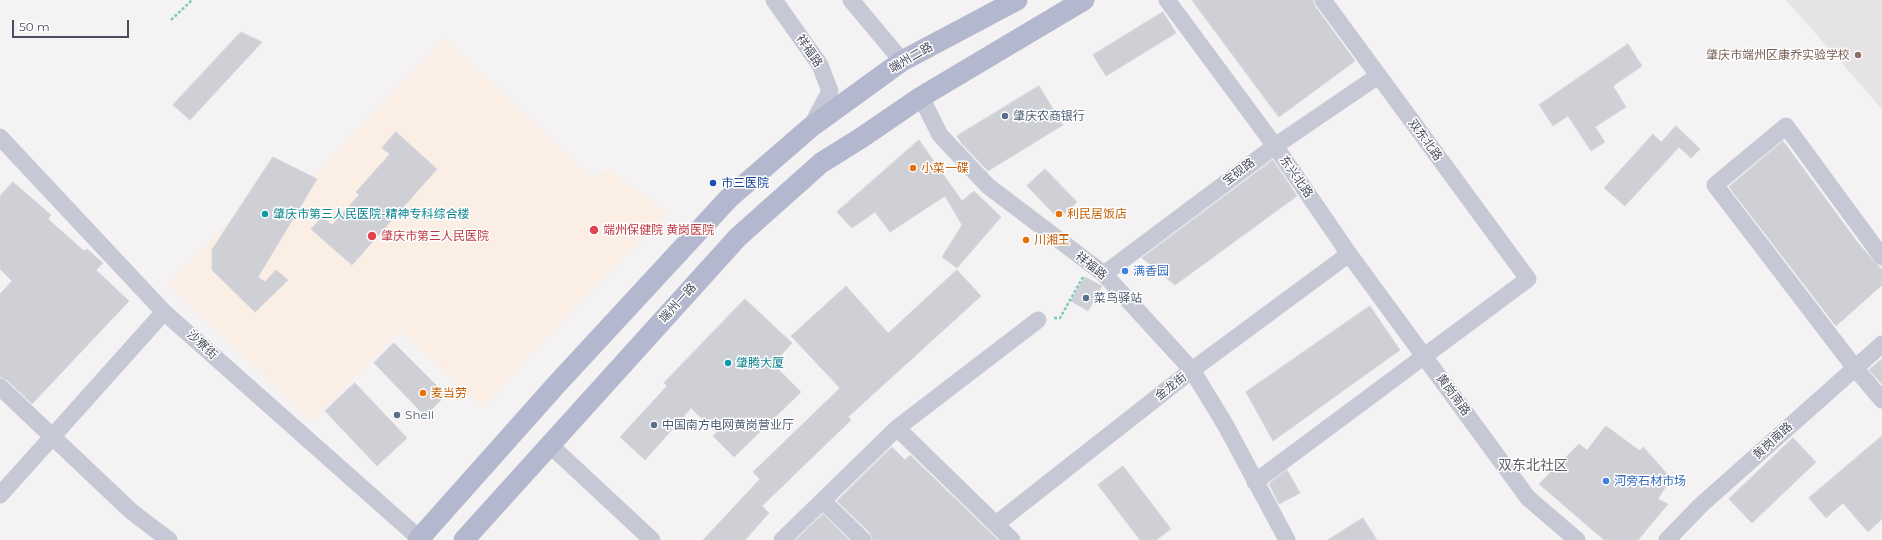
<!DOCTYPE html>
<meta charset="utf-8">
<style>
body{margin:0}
#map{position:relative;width:1882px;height:540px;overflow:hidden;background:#f4f2f2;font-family:Montserrat,sans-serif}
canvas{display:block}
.scale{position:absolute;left:12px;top:20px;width:117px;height:18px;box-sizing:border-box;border:2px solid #4a4e5e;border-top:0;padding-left:5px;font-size:12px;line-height:14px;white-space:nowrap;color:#4a4e5e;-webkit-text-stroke:3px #fff;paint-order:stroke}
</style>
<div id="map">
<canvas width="1882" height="540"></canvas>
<div class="scale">50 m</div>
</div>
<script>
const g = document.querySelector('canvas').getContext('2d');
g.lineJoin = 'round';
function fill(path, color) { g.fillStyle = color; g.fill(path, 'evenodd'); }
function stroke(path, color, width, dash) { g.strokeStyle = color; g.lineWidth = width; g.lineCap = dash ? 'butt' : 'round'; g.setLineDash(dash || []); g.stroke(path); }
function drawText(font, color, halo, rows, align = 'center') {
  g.font = font + ' Montserrat,"Noto Sans SC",sans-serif'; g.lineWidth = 3; g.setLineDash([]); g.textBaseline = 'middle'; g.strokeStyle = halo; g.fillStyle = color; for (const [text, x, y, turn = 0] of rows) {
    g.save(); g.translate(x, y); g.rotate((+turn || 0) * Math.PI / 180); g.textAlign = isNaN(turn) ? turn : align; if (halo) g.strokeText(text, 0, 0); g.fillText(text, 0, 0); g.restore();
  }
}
fill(new Path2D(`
 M1786,0H1882V109Z`), '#e5e3e3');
fill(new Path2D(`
 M445,39L593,180L608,170L667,213L577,304L482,408L401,330L312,421L168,284L244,206L265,226Z`), '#faeee5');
const building = new Path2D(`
 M1192,0H1313L1315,6L1355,61L1279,117Z
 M1163,12L1176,33L1106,76L1093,55Z
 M241,32L262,42L190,120L173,105Z
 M1628,44L1642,66L1613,86L1626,107L1595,127L1605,142L1591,151L1568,116L1553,126L1539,105Z
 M1039,86L1063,125L988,171L962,144L957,136Z
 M1676,126L1700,149L1691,158L1679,147L1625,206L1604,188L1653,134L1661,142Z
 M396,132L437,169L352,265L311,229L322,217L332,225L359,195L356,192L390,154L382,148Z
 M919,140L962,201L974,191L1001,217L957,268L942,257L962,225L945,196L890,232L875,212L852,228L837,212Z
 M1783,141L1858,243L1882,270V285L1836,326L1729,187Z
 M273,157L317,179L258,277L265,282L276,270L288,280L255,312L212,270V250Z
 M1273,160L1297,196L1175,285L1142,258Z
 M1045,169L1077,202L1059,219L1027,186Z
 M13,182L51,215L48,219L84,251L87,249L103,263L96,270L129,301L32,404L7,380L0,377V294L12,281L0,269V196Z
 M957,270L981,296L848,417L851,420L762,506L769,513L745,540H703L760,479L753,472L840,388L791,336L846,286L888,333Z
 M1085,277L1102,286L1088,311L1071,301Z
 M745,299L792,343L773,364L801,392L734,457L713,436L717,433L691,408L645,460L620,437L667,386L664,383Z
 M1370,306L1400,350L1273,441L1246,392Z
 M394,343L446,395L425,416L374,363Z
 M1882,359V384L1869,370Z
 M355,383L407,438L377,466L325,411Z
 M1606,426L1640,451L1643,447L1671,478L1658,499L1668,504L1638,540H1604L1539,484L1579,444L1587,450Z
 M1882,436V519L1868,532L1843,503L1826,518L1809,498Z
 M1793,438L1816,462L1752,523L1729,499Z
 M892,447L905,460L910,455L998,540H873L870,533L837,501Z
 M1123,466L1171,529L1156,540H1140L1098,485Z
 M1287,470L1300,493L1279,504L1269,484Z
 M823,514L849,540H796Z
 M1363,518L1377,540H1328Z`);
fill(building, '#cfd0d6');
stroke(building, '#d6d6dc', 1);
stroke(new Path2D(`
 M171,20L192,0
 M1054,318H1060L1083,277`), '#7ecabe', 2.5, [3, 2]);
stroke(new Path2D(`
 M774,0L820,65L830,91L811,127
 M851,0L902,61
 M1167,0L1275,146L1349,254L1528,498L1577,540
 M921,97L940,135L988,186L1104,274L1192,370L1226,426L1287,540
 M0,137L164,312L419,538
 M1882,257L1786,126L1715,185L1855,368L1882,400
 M1104,274L1275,146L1378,76
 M0,387L132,512L169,540
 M897,428L1012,540
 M550,445L652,540
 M1255,482L1528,279L1323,0
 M0,495L164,312
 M823,501L863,540
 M996,524L1192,370L1349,254
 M782,540L897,428L1038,320
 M1667,540L1701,505L1882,344`), '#c6c9d5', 17);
stroke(new Path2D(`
 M418,540L556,385L729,198L811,127L902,61L1017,0
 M464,540L738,237L821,163L861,138L921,97L1084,0`), '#b3b8ce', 21);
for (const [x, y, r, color] of [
 [1858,55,4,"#8d6e63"],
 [1005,116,4,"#5c6f8a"],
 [913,168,4,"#e8710a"],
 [713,183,4,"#1a4fb4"],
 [265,214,4,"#0f9aa8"],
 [1059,214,4,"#e8710a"],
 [594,230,5,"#e0444e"],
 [372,236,5,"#e0444e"],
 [1026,240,4,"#e8710a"],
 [1125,271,4,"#3f7fe0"],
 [1086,298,4,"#5c6f8a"],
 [728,363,4,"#0f9aa8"],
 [423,393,4,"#e8710a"],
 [397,415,4,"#5c6f8a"],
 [654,425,4,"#5c6f8a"],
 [1606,481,4,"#3f7fe0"]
]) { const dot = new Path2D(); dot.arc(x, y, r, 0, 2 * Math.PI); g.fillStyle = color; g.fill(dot); stroke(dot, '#fff', 1.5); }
drawText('12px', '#4a4e5e', '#fff', [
 ["祥福路",809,51,56],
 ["端州二路",911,58,-30],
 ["双东北路",1425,140,54],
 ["宝砚路",1239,172,-37],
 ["东兴北路",1296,177,55],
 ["祥福路",1091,266,39],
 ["端州一路",678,303,-48],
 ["沙寮街",202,345,42],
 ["金龙街",1171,387,-38],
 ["黄岗南路",1453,395,54],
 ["黄岗南路",1773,441,-42]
]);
drawText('12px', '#785e54', '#fff', [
 ["肇庆市端州区康乔实验学校",1850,55]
], 'right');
drawText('12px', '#4e5e75', '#fff', [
 ["肇庆农商银行",1013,116],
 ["菜鸟驿站",1094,298],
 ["Shell",405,415],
 ["中国南方电网黄岗营业厅",662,425]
], 'left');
drawText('12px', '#c56008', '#fff', [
 ["小菜一碟",921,168],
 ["利民居饭店",1067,214],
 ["川湘王",1034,240],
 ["麦当劳",431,393]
], 'left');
drawText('12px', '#164399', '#fff', [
 ["市三医院",721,183]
], 'left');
drawText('12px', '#0d838f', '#fff', [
 ["肇庆市第三人民医院-精神专科综合楼",273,214],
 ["肇腾大厦",736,363]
], 'left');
drawText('12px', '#be3a42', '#fff', [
 ["端州保健院 黄岗医院",603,230],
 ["肇庆市第三人民医院",381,236]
], 'left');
drawText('12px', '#366cbe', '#fff', [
 ["满香园",1133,271],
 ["河旁石材市场",1614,481]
], 'left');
drawText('14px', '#5e5f66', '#fff', [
 ["双东北社区",1533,466]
]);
</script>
